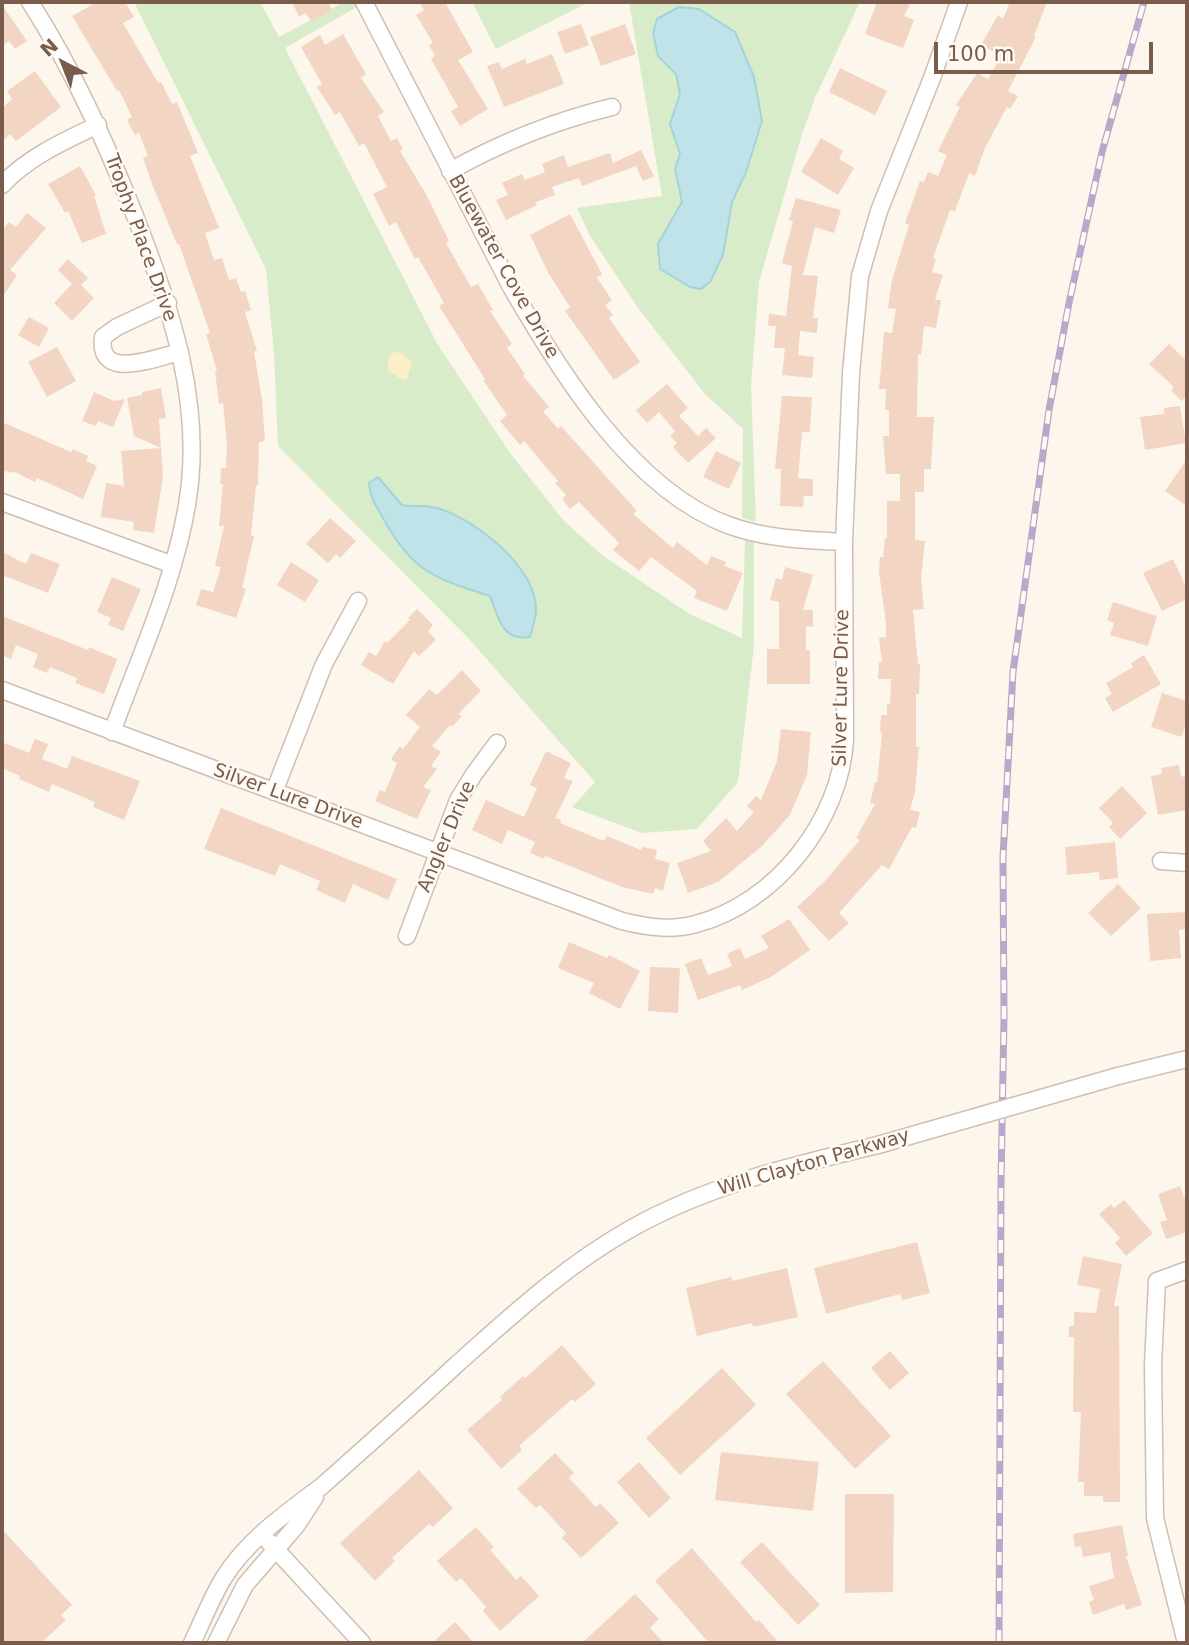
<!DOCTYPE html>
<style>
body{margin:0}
#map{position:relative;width:1189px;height:1645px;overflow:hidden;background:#fdf6ec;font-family:"DejaVu Sans",sans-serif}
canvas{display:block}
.frame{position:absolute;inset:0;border:4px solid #7a5c4d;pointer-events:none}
.north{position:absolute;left:28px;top:28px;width:70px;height:70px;-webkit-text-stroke:5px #fffaf3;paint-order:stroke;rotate:318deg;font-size:19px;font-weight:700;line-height:28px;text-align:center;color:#7a5c4d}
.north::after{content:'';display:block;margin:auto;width:24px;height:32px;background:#7a5c4d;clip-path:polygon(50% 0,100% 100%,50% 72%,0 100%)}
.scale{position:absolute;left:934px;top:42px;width:219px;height:32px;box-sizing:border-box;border:4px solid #7a5c4d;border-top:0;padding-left:9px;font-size:21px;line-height:24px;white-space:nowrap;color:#7a5c4d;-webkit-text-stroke:5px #fffaf3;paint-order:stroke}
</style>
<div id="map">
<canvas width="1189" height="1645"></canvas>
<div class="frame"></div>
<div class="north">N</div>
<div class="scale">100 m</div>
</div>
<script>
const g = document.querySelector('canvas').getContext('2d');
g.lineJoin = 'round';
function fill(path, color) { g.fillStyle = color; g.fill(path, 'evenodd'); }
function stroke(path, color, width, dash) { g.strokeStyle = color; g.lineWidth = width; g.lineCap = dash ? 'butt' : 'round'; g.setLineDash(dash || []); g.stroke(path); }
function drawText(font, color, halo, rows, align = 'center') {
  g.font = font + ' "DejaVu Sans",sans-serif'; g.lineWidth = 5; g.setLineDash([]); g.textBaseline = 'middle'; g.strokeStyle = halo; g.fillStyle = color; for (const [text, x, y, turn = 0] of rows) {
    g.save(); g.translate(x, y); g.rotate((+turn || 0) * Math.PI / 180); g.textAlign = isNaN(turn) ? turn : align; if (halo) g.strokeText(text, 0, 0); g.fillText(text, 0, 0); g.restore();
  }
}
fill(new Path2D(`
 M134,2H260L279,37L344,2H355L357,7L285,48L438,345L510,453L564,521L602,555L688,613L742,638L745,539L754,541V646L738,782L697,829L642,833L572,807L595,782L469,639L278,446L274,354L266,269Z
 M472,2H589L496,49Z
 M629,2H860L815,98L802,134L759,282L751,385L756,522L742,518L743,429L705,394L638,308L590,236L577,208L662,196Z`), '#d8ecc9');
fill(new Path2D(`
 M393,352L401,353L412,362L407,379L402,380L388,370V359Z`), '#fcefc7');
const water = new Path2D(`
 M679,7L699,9L735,32L754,77L762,121L746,172L732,202L723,255L710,282L701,289L690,287L660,269L658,244L682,202L675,169L680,154L670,124L680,94L676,74L658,56L653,33L657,19Z
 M378,477L402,505C414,507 429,505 440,509C477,521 536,567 536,610C536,618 532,629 530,637C501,641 499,618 490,596C434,578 412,572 383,518C376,506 370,497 369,483Z`);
fill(water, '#bfe3e8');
stroke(water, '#a5d3da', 2);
fill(new Path2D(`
 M97,2H125L134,17L123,23L158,83L161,82L172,104L177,102L198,153L190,156L219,228L205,233L214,260L222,258L229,280L236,278L241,292L245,291L251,310L245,312L257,351L254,352L262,399L265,441L259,442L258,485H256L251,536H254L242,588L246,589L236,618L196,605L201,589L213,592L221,567L215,566L224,526H219L223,484H220L221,468H226L227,443L223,403L219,404L215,371H217L206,334L210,333L179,244H177L152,184L143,158L148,156L139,133L135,135L127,120L132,117L119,90L117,91L72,16Z
 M292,2H329L332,11L311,21L306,13L299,17Z
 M419,2H445L473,52L458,60L488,109L460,126L451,111L458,107L431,59L435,56L429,45L433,43L416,15L424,10Z
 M877,2H911L904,16L914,20L903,48L865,34Z
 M1010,2H1047L1034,36L1036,37L1008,91L1018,96L1010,109L1007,107L985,148L975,176L969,173L955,211L950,210L933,258L936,259L932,272L943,275L935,300H941L936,328L924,326L921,355L918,354L917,417H934L931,469H924V492H915V540L925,541L921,578L924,609L913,610L918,664H920L919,694H916V747H919L915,792L910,810L920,812L916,828L912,827L889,869L882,865L839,913L849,923L829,941L797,907L824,882L860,840L856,838L875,804L870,803L875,782L877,783L882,733L880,732L881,715H887V704H890L891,679H878L879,662H882L879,638L886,637V623L879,572L880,557H883L885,538H887V501H900V474H886L883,436H889V410H885L886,389H879L884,332L892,333L896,309L888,308L892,280L909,225L905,223L920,181L924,182L928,172L938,176L947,155L938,151L960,107L956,105L977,73L988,79L1001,56L981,45L998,15L1003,19Z
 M2,5L27,41L15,49L9,41L2,46Z
 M581,24L589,45L565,54L557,32Z
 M625,24L636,54L601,66L590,37Z
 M343,34L366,74L361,78L384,112L378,116L391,141L397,138L403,149L400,151L426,194L449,241L446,243L471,287L478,284L493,310L490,311L512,344L507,348L525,374L523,376L549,407L543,411L558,429L561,426L637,511L633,514L673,548L677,542L707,565L711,556L726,562L724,566L743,573L727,611L694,598L697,591L651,557L639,571L613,550L619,543L579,502L570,509L562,499L566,495L555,483L558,481L524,441L520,445L500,421L507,415L483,380L485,379L439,306L444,303L418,257L415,259L396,222L389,226L373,194L387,187L364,143L359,146L340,112L335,115L317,87L322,84L301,47L320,35L325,45Z
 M552,54L564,84L504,107L487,66L499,62L502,69L525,59L527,64Z
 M840,68L887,91L875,115L829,92Z
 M35,71L61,107L16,141L10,134L2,142V108L12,99L7,91Z
 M821,138L843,151L839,159L854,168L838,195L801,172Z
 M641,150L654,176L643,181L636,166L582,186L579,178L552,187L555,195L536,202L537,205L506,220L496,200L508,195L502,183L522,174L525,180L545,172L542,164L564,155L568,167L610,153L613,163Z
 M80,166L96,195L94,196L106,234L82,243L68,211L65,213L48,184Z
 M796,198L841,210L834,233L815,227L803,275L818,276L813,318H818L817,333L800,331L798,355L814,357L812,378L782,375L785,348H774L776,326H768L769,314L786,316L792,266L782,263L793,221L789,220Z
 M27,213L46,228L10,270L17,275L2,298V231L9,222L16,227Z
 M570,214L602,274L597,278L612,300L605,305L613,315L609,318L640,362L614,380L565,311L570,307L549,274L530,235Z
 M68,259L88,278L81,285L94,298L72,321L54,303L72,284L58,270Z
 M29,317L49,328L39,347L18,335Z
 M1169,344L1187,361V395L1182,401L1171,391L1174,387L1149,364Z
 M57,347L76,381L47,397L28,362Z
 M667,384L688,408L679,416L698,436L706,428L716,438L688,463L673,447L677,443L670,436L675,431L659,412L647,423L636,410Z
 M161,388L166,418L159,419L163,476L154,533L133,530L134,522L101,517L106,483L124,486L121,451L161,448L134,436L127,398L142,395V392Z
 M94,392L114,401L125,399L113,427L98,421L96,426L82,421Z
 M782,396L812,397L810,432H802L798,478L813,479V496H804L803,507L780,506L781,469H775Z
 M1180,406L1186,443L1145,450L1140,417L1164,414V408Z
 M2,422L71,452L73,449L88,456L86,461L97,466L83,499L37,478L35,482L13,471L12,473L2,470Z
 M716,451L741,463L729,489L703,477Z
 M1187,459V506L1165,491Z
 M330,518L356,541L340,558L336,554L328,563L306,544Z
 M2,552L26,564L31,553L60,564L48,593L2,575Z
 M1173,559L1187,589V599L1162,611L1143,573Z
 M291,562L319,580L305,602L277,585Z
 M785,567L813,575L803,610H813V627L806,626V650H810V684H767V649H779V602L770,600L776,578L782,580Z
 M112,577L141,589L123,631L108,625L111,618L97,612Z
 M1113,602L1157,616L1148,646L1110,635L1114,623L1107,620Z
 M417,609L433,625L428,631L436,640L419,656L414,651L393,684L361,665L369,652L376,656L385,641L387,643L410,620L408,618Z
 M2,616L88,650L89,647L117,659L104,694L75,683L77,678L50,667L47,673L33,667L38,654L16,645L11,659L2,655Z
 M1144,655L1161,684L1113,712L1105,698L1112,694L1106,683L1133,667L1131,663Z
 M462,670L481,691L458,714L462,716L452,727L450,725L432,746L441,752L431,766L437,769L423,787L431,790L417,819L375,801L380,790L385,792L397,763L391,759L400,746L403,749L420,727L406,715L429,689L437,695Z
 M1162,693L1187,701V719L1182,737L1151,727Z
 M781,729L811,732L807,775L790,815L761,847L718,882L688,893L677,863L711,851L703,841L726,818L737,831L754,812L747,806L756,796L761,800L777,761Z
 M35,739L48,744L42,759L67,769L72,756L140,781L124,820L93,807L95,802L52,784L49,792L19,779L20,776L2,768V742L29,753Z
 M546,751L571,763L564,778L573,781L555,818L561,820L560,823L604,841L607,836L641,850L642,847L657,850L655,859L670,863L663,891L655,888L653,894L622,887L545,856L544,859L530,853L535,842L508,830L502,844L472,830L486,800L524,817L537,788L530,785Z
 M1179,765L1181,777L1187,775V810L1158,815L1151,776L1162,774L1161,768Z
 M1122,786L1147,813L1120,839L1109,827L1113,823L1099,808Z
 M221,808L397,879L388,900L353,884L345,903L316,890L320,881L280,864L275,876L204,849Z
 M1115,842L1118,878L1100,880L1099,872L1067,875L1065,847Z
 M1118,884L1141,908L1111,936L1088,913Z
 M1186,912L1187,929L1179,930L1181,958L1150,961L1147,914Z
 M789,919L810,950L771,977L742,990L740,985L698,1000L685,964L701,958L708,975L732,966L727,954L740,948L745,959L769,948L761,936Z
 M569,942L607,958L609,955L640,971L620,1009L589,993L594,983L558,968Z
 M650,967L680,968L678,1013L648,1011Z
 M1180,1186L1187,1205V1232L1166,1239L1160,1222L1167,1220L1158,1194Z
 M1124,1200L1153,1233L1126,1256L1115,1243L1120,1238L1099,1214L1111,1204L1114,1208Z
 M917,1242L930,1293L902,1300L900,1294L826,1314L814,1268Z
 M1083,1256L1122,1264L1114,1306H1119L1120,1502H1103V1496H1084V1482H1078L1081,1412H1073L1074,1337H1069V1326H1074V1312L1096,1313L1100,1289L1077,1285Z
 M787,1268L798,1317L753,1327L752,1323L697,1336L686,1288L731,1277L732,1281Z
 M562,1345L596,1384L575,1402L572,1399L519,1446L522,1450L501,1469L467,1430L502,1400L500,1397L512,1386L523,1376L525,1378Z
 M890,1351L909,1373L890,1390L871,1368Z
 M823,1361L891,1436L855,1469L786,1394Z
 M722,1368L756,1405L680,1475L646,1438Z
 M721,1452L819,1462L813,1511L715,1500Z
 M555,1453L574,1473L569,1478L596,1507L600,1503L619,1523L581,1558L562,1538L566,1533L540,1505L536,1508L517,1489Z
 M639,1462L671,1498L649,1518L617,1482Z
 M419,1470L453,1508L433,1527L429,1524L392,1558L395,1561L375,1581L340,1543Z
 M845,1494H894L893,1592L845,1593Z
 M1122,1525L1128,1556H1126L1142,1605L1126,1610L1124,1604L1093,1615L1089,1602L1094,1600L1089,1586L1114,1578L1110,1552L1083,1557L1081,1546L1075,1547L1073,1534Z
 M476,1527L494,1547L490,1550L516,1580L521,1576L539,1596L500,1631L483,1611L486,1607L461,1578L456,1582L437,1561Z
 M2,1529L72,1605L61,1615L66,1620L41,1643H2Z
 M762,1542L820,1605L798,1625L740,1562Z
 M692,1548L756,1622L759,1620L779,1643H709L655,1581Z
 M635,1594L659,1619L650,1628L664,1643H582Z
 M455,1622L474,1643H432Z`), '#f3d5c3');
const minor = new Path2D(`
 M30,2C74,71 107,145 137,221C172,313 204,405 187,505C174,583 139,658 112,732
 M364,2L511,287C560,372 632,489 728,525C766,539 804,540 844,542
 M450,171C502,142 554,121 612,107
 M2,185C28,157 64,141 98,125
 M168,303L117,327L103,337C97,382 154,358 180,352
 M2,502L173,565
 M2,690L622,921C646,927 671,931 696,924C776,903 841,820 845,739L844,542L851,373L860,276L879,211L932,78L959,2
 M274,792L324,664L358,601
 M1161,861L1187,863
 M407,936L458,800L474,774L497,743
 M1118,1076L1187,1059
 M269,1542L362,1643
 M192,1643C202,1622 211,1599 223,1579C246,1541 286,1513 322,1486C367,1446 412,1406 456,1365C512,1315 566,1265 632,1228C709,1185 794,1165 878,1145
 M216,1643L245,1585L296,1526L315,1497
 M1186,1643L1155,1518L1153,1365L1157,1281L1187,1270`);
stroke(minor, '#d1beb0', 19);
stroke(minor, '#fff', 16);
const rail = new Path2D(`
 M999,1643L1001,1183L1004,1018L1003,857L1013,672L1049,410L1069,303L1102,152L1144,2`);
stroke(rail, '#b9a8c9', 7);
stroke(rail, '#fffaf3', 4.5, [13]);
const minorBridge = new Path2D(`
 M878,1145L1118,1076`);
stroke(minorBridge, '#d1beb0', 19, []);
stroke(minorBridge, '#fff', 16);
drawText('19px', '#7a5c4d', '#fffaf3', [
 ["Trophy Place Drive",140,238,70],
 ["Bluewater Cove Drive",503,267,61],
 ["Silver Lure Drive",842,688,-89],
 ["Silver Lure Drive",288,797,20],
 ["Angler Drive",447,837,-67],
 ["Will Clayton Parkway",814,1163,-16]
]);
</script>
